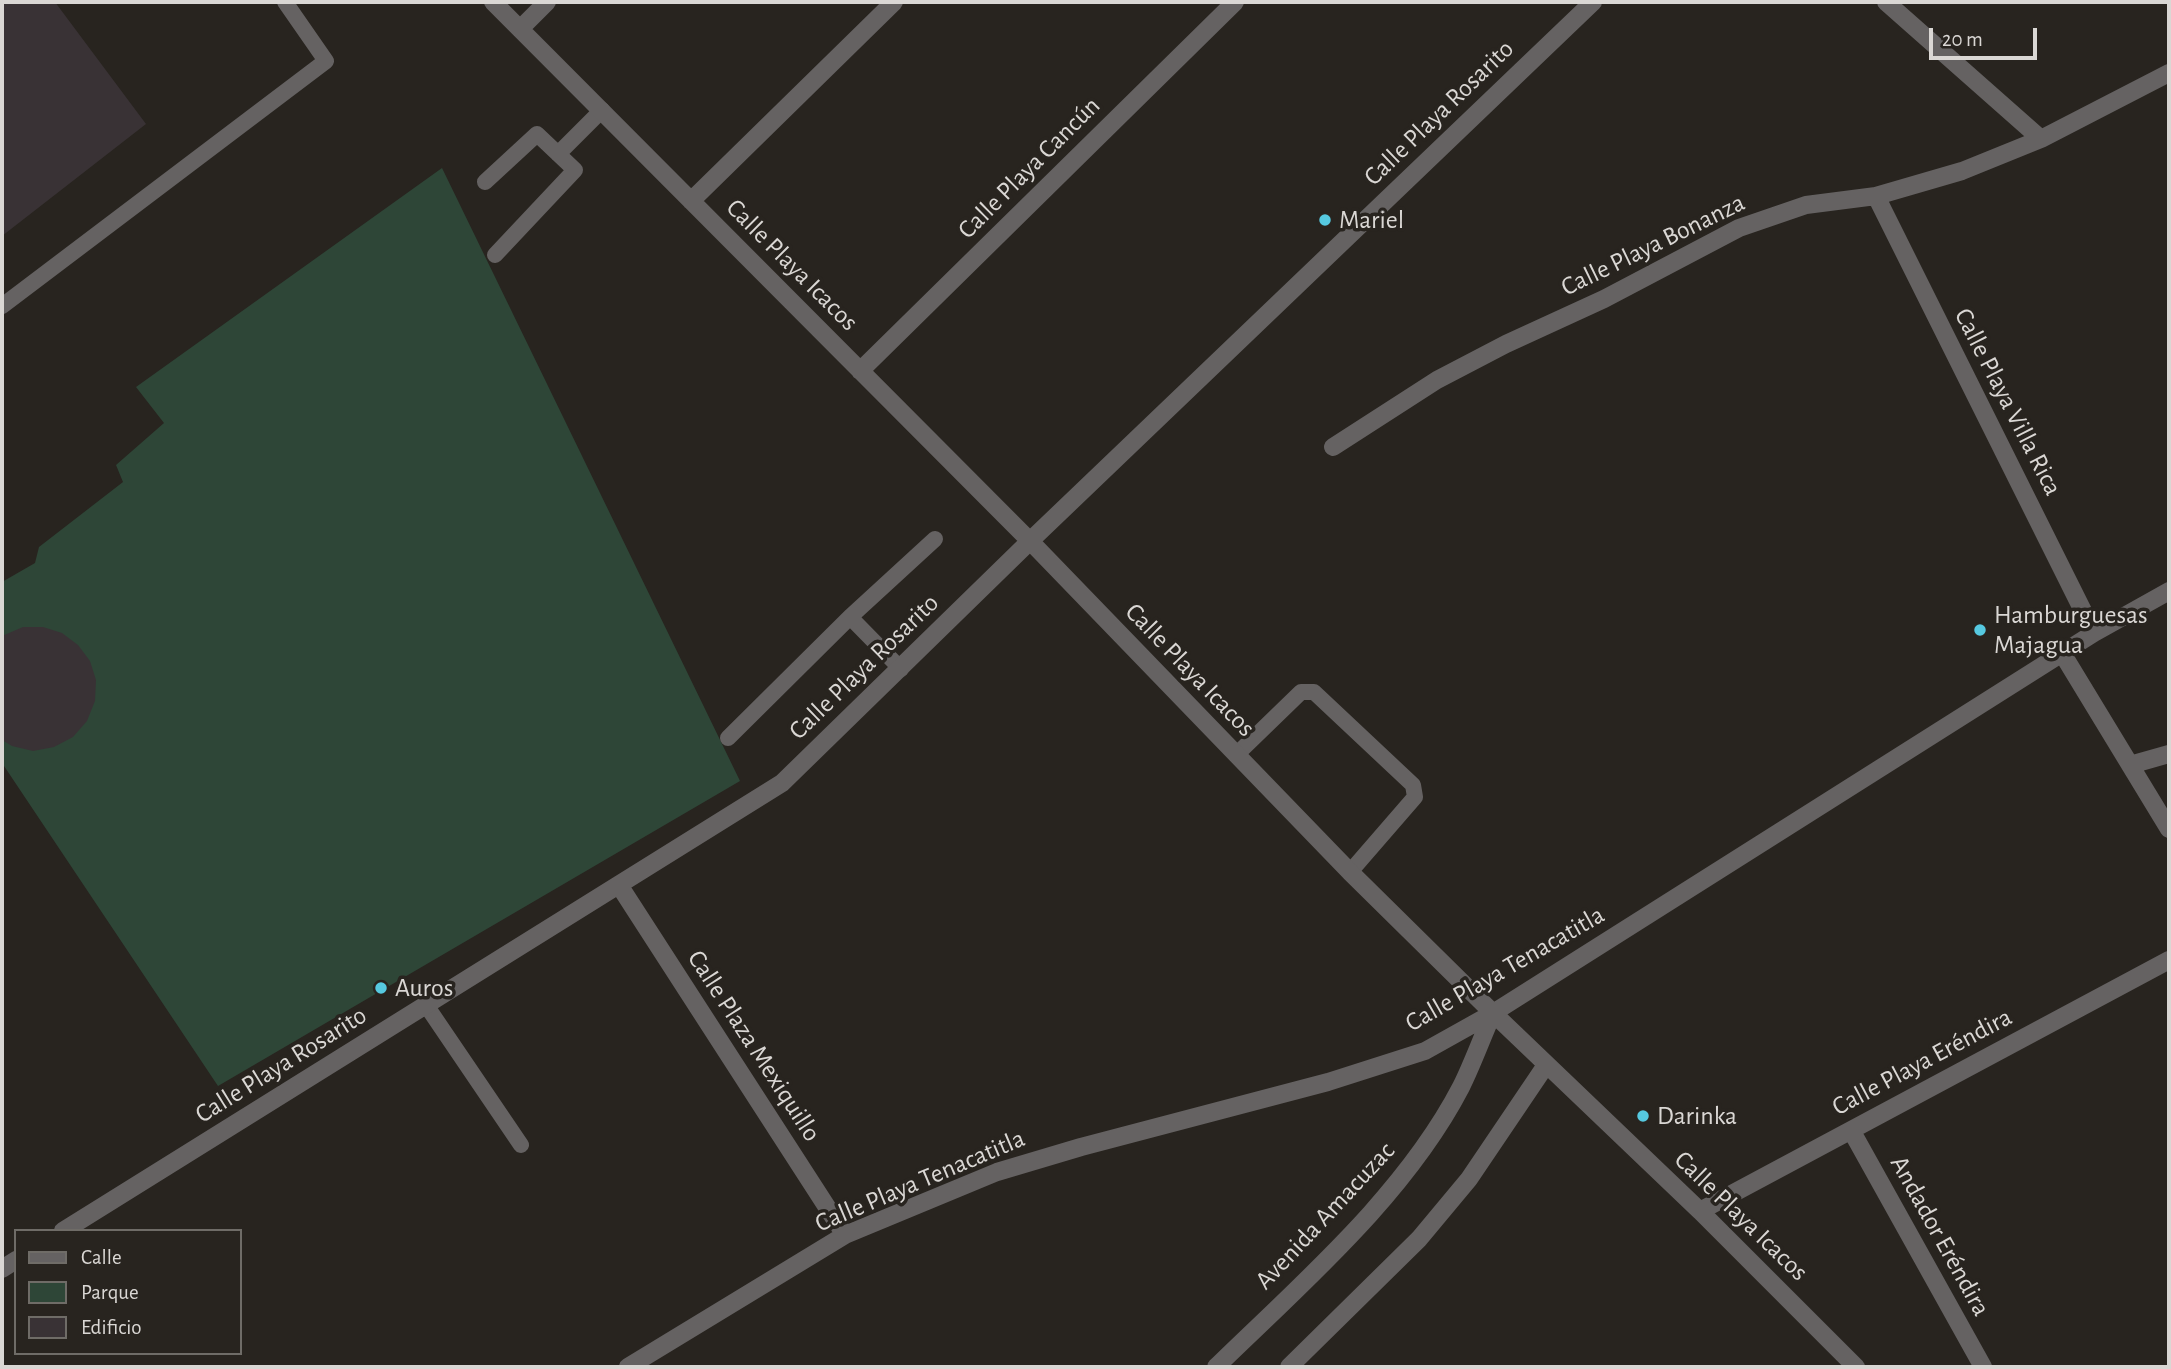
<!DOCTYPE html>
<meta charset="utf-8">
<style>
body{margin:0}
#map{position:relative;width:2171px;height:1369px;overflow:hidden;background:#28241f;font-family:"Alegreya Sans",sans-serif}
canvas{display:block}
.frame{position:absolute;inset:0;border:4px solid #dad7d4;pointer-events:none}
.legend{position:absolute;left:14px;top:1229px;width:228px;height:126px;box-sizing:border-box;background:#28241f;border:2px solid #6f6c67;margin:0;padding:9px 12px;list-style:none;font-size:21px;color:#dad7d4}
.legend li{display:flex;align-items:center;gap:14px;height:35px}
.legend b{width:35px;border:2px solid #6f6c67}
.scale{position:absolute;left:1929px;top:28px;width:108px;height:32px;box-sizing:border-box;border:4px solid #dad7d4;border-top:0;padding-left:9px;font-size:21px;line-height:24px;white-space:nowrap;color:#dad7d4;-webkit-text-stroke:5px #28241f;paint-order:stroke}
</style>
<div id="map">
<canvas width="2171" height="1369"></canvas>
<div class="frame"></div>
<ul class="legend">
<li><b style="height:9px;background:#656262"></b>Calle</li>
<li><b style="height:19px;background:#2e4637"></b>Parque</li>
<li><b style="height:19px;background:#393235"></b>Edificio</li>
</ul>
<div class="scale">20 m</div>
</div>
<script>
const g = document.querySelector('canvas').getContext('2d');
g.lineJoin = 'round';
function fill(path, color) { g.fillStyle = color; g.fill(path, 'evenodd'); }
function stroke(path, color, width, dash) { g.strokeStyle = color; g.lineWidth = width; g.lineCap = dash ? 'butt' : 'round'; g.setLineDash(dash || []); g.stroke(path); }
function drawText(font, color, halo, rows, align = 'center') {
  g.font = font + ' "Alegreya Sans",sans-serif'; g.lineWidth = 7; g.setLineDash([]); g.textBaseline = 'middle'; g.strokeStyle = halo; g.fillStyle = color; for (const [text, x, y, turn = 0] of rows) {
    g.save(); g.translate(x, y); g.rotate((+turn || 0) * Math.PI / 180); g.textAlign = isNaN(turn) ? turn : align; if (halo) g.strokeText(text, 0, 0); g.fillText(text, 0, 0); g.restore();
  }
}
fill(new Path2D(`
 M442,168L740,781L218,1086L2,763V582L35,563L39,547L123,482L116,465L164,423L136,387Z`), '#2e4637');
fill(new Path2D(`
 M2,2H55L146,124L2,236Z
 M23,627H43L62,633L78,645L90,661L96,680L95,701L87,721L73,737L54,747L33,751L12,746L2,740V636Z`), '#393235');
stroke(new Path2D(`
 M558,154L602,110
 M485,182L537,134L575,170L495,255
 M2,306L326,61L285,2
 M850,617L901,669
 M728,738L850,617L935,539
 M1236,755L1301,692H1314L1413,785L1415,797L1350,872
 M426,1005L521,1145`), '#656262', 16);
stroke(new Path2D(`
 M493,2L1030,541L1350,872L1493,1013L1700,1211L1856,1367
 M1886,2L2041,139
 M520,29L547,2
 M1876,196L2094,633
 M691,201L894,2
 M860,371L1235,2
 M1333,447L1437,380L1506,344L1604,299L1739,228L1806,205L1876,196L1962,171L2041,139L2169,73
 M2062,653L2169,829
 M2130,765L2169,754
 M619,885L845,1235
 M1851,1130L1983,1367
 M1700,1211L2169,960
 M63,1231L782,783L1030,541L1593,2
 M2,1269L16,1260
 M628,1367L845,1235L997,1172L1081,1147L1328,1082L1425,1051L1493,1013L2094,633L2169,591
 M1216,1367C1302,1283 1405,1195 1461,1087C1473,1063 1482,1037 1493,1013
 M1289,1367L1419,1239L1469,1179L1546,1065`), '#656262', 18);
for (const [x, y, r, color] of [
 [1325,220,7,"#56c9e0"],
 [1980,630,7,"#56c9e0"],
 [381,988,7,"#56c9e0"],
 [1643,1116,7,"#56c9e0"]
]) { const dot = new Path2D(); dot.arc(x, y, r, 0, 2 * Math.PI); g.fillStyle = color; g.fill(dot); stroke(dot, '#28241f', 2.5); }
drawText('26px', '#dad7d4', '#28241f', [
 ["Calle Playa Rosarito",1439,113,-44],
 ["Calle Playa Cancún",1029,168,-45],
 ["Calle Playa Bonanza",1653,245,-26],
 ["Calle Playa Icacos",792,265,45],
 ["Calle Playa Villa Rica",2008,402,63],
 ["Calle Playa Rosarito",864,667,-44],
 ["Calle Playa Icacos",1190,670,46],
 ["Calle Playa Tenacatitla",1505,969,-30],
 ["Calle Plaza Mexiquillo",754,1046,57],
 ["Calle Playa Eréndira",1922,1062,-28],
 ["Calle Playa Rosarito",281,1065,-32],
 ["Calle Playa Tenacatitla",920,1181,-23],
 ["Avenida Amacuzac",1325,1216,-47],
 ["Calle Playa Icacos",1741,1216,44],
 ["Andador Eréndira",1940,1236,61]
]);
drawText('26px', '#dad7d4', '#28241f', [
 ["Mariel",1339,220],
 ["Hamburguesas",1994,615],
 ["Majagua",1994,645],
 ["Auros",395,988],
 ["Darinka",1657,1116]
], 'left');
</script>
